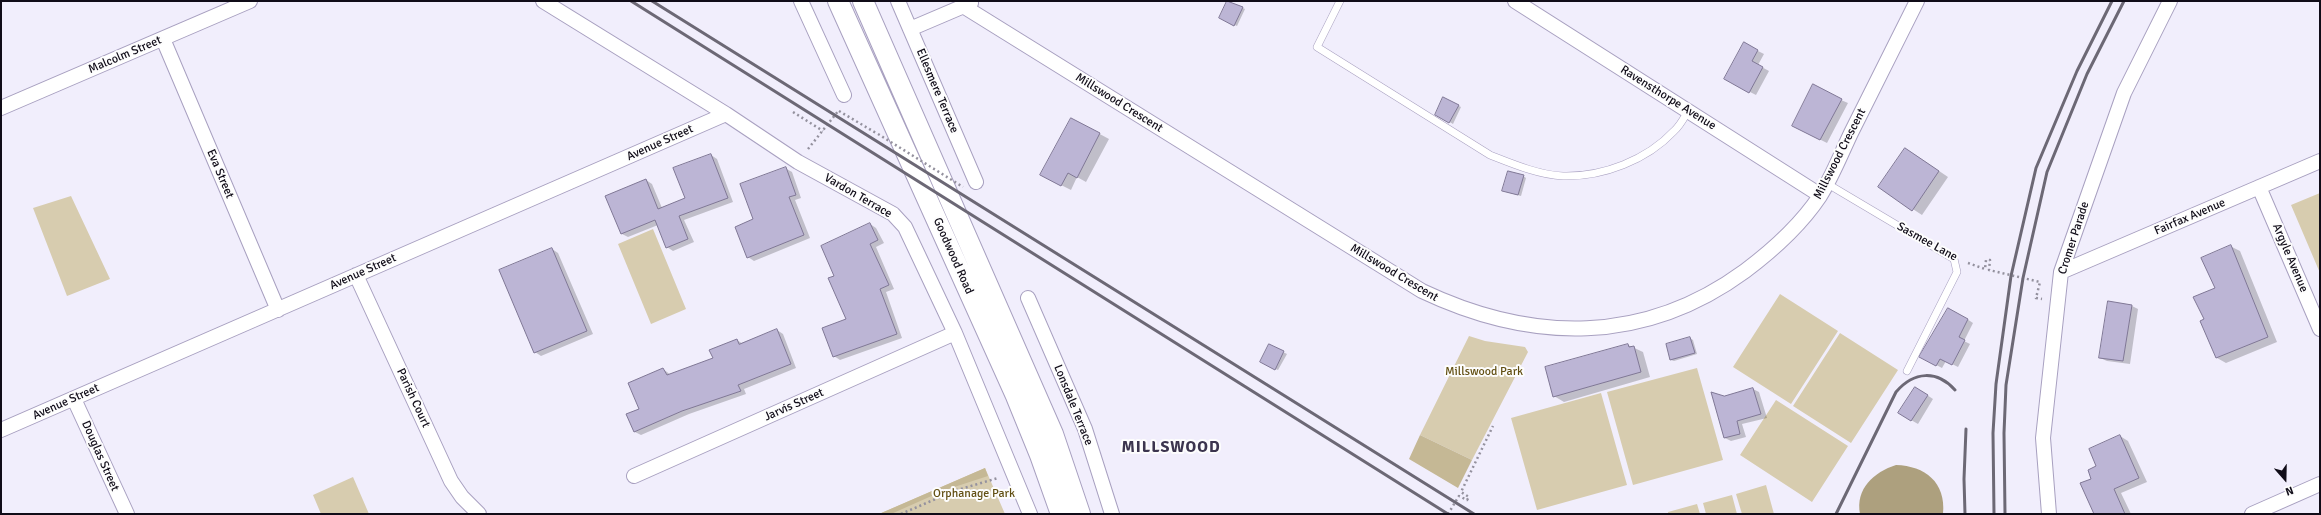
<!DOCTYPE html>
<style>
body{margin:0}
#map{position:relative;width:2321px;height:515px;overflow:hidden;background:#f1eefc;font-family:Signika,sans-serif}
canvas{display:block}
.frame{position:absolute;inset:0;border:2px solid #100c18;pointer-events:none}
.north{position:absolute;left:2265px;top:459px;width:40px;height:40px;-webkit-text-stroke:3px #fdfdfd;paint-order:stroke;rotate:160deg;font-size:11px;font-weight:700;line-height:16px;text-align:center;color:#100c18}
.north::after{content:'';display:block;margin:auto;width:14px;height:18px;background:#100c18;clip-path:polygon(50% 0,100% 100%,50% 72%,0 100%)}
</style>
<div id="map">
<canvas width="2321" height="515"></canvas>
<div class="frame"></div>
<div class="north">N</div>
</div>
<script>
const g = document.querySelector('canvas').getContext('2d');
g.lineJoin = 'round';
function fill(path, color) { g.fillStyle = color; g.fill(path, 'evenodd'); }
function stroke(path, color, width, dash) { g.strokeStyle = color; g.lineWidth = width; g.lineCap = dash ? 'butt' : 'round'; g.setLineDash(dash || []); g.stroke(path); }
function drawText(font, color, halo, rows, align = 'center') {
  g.font = font + ' Signika,sans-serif'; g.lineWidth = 4; g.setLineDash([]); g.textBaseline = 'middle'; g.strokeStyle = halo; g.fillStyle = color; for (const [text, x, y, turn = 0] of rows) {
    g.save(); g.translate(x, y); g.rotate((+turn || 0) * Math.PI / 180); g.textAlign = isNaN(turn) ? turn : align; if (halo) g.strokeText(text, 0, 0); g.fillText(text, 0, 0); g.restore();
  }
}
fill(new Path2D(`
 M2320,193V273L2291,205Z
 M71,196L110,279L67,296L33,208Z
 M653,229L686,309L651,324L618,244Z
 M1780,294L1838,331L1791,404L1733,367Z
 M1840,333L1898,370L1851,443L1793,406Z
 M1469,336L1485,341L1525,347L1528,352L1472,460L1420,435Z
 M1697,368L1723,460L1633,485L1607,392Z
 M1601,393L1627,485L1537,510L1511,418Z
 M1776,400L1848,446L1812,502L1740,455Z
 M985,468L1005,514H879Z
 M353,477L369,514H321L313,495Z
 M1766,485L1774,514H1742L1736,494Z
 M1732,495L1737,514H1706L1703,503Z
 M1697,504L1700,514H1668V512Z`), '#d7ccaf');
fill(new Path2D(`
 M1420,435L1472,460L1458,488L1409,459Z
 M985,468L988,476L945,490L891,514H879Z`), '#c5b895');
fill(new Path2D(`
 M1896,465C1925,466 1946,482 1943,514H1860C1855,489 1874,472 1896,465Z`), '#ada07e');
fill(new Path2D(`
 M1228,1L1245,9L1237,26L1220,18Z
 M1744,44L1764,54L1758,65L1769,71L1756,95L1732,83Z
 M1444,99L1461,107L1453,124L1436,114Z
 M1841,100L1848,103L1827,143L1799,129Z
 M1072,119L1109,139L1086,182L1077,177L1071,190L1051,180Z
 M1914,154L1948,177L1922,215L1879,187Z
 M711,155L717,159L733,202L684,220L694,242L673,251L667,247L658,225L628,237L622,234L646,180L652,184L662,208L686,198Z
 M785,168L792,172L801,198L795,200L810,238L754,261L748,257L755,220Z
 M1523,176L1526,178L1521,196L1506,192Z
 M870,224L876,228L884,243L876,247L894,289L886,292L902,338L840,360L834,356L848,320L836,276Z
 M2230,246L2240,251L2277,342L2226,363L2217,358L2205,320Z
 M552,249L558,253L593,334L541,356L535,352Z
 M2132,306L2138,309L2130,364L2107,361L2100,358Z
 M1967,319L1973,323L1964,341L1970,344L1958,367L1946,361L1942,368L1921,357Z
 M777,330L783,334L796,368L744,389L746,394L689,414L641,435L635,432L627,415L641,409L663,369L671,375L714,359L737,340L743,344Z
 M1690,338L1693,340L1697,354L1674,361L1671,360Z
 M1269,345L1287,354L1278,370L1264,364Z
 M1628,345L1643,352L1650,377L1564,402L1554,396Z
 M1753,389L1759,392L1767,418L1742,424L1746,437L1731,441L1725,438L1724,397Z
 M1921,391L1933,399L1918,424L1911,420Z
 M2120,436L2128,441L2147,482L2121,493L2131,514H2091L2094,513L2093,479L2098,467Z`), '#0003');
const building = new Path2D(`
 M1227,1L1243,7L1234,26L1219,18Z
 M1744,42L1758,50L1752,61L1763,67L1749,93L1724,79Z
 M1813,84L1842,99L1820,140L1792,126Z
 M1443,97L1459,105L1449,123L1435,115Z
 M1071,118L1100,133L1077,178L1068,173L1061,186L1040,175Z
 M1905,148L1939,171L1912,211L1878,187Z
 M711,154L728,198L679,216L688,239L666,248L655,220L621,234L605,196L646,179L658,209L685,198L673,168Z
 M786,167L796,195L789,197L804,235L747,258L735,227L753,219L740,184Z
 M1508,171L1524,175L1518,195L1502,191Z
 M870,223L878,240L870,244L889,285L880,289L897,334L833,357L822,328L846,319L828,278L834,276L821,246Z
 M2231,245L2268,337L2216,358L2200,321L2204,319L2193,297L2215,288L2201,258Z
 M552,248L587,331L534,353L499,270Z
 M2108,301L2132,305L2123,361L2099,358Z
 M1948,308L1968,319L1959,337L1965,340L1952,365L1940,359L1936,366L1919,357Z
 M777,329L791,364L738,385L741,391L682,411L634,432L626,414L639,409L628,383L663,368L667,375L713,358L709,350L737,339L739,344Z
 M1690,337L1695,353L1670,360L1666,344Z
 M1269,344L1284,351L1275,370L1260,362Z
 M1628,344L1629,347L1634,346L1641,372L1553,397L1545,367Z
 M1915,387L1928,395L1911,421L1898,413Z
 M1753,388L1761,414L1737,421L1740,434L1724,438L1711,392L1724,396Z
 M2120,435L2139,478L2114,489L2125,514H2094L2080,483L2091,479L2088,470L2096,466L2089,449Z`);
fill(building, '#bcb5d5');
stroke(building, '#7f7795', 1);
const service = new Path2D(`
 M1340,1L1317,47L1490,155C1513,164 1539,175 1563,176C1603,177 1647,160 1674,131C1680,126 1684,118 1688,111
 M1826,183L1954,259L1957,272L1907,371`);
const minor = new Path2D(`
 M543,1L726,114L798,162L893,214L905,227L955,333L1030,514
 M801,1L844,95
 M898,1L976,182
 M1515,1L1820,195
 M963,6L1422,291C1532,343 1644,345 1745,271C1773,250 1800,226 1820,196C1832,177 1841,154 1851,133C1873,89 1895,45 1917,1
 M910,29L971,3
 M163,39L278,310
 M1,108L250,1
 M2259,187L2320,329
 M2061,272L2320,161
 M356,275L451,481L462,497L479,514
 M1028,298L1085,429L1112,514
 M74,399L127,514
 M1,430L726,114
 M634,476L955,333
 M2049,514L2043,438L2061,272L2124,93L2170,1
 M2252,514L2320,484`);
const secondary = new Path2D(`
 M838,1L1016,396L1040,455L1061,514
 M863,1L1053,434L1080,514`);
stroke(service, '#a8a0c0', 8);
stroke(minor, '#a8a0c0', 16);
stroke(secondary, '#a8a0c0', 22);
stroke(new Path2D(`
 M839,111L876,133
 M793,112L823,131
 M808,149L839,110
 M1968,263L1985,269L1986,260H1990L1989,270L2040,282L2036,298L2042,299
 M901,514L954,491L998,478
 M1448,514L1459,496L1467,500L1469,497L1461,492L1493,426`), '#94919e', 2.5, [2, 3]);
stroke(service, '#fff', 7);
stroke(minor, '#fff', 14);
stroke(secondary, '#fff', 20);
stroke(new Path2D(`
 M631,1L1448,514
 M652,1L1474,514
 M1836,514L1896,392C1914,371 1937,370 1955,390
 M1965,514L1964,479L1966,429
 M1994,514L1993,433L1996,384L2011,276L2036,168L2077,71L2112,1
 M2005,514L2004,433L2006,385L2023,278L2047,172L2087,74L2124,1`), '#6c6875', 3);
stroke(new Path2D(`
 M878,134L963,187`), '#94919e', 2.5, [2, 3]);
drawText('12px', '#100c18', '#fdfdfd', [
 ["Malcolm Street",125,55,-23],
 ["Ellesmere Terrace",937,91,67],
 ["Ravensthorpe Avenue",1668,98,32],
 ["Millswood Crescent",1119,103,32],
 ["Avenue Street",660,143,-24],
 ["Millswood Crescent",1840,154,-63],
 ["Eva Street",220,174,67],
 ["Vardon Terrace",858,196,30],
 ["Fairfax Avenue",2190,217,-23],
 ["Cromer Parade",2074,238,-72],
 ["Sasmee Lane",1927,242,29],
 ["Goodwood Road",953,256,66],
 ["Argyle Avenue",2290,258,67],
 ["Avenue Street",363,272,-24],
 ["Millswood Crescent",1394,273,31],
 ["Parish Court",413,398,65],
 ["Avenue Street",66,402,-24],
 ["Jarvis Street",794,405,-24],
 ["Lonsdale Terrace",1073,405,68],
 ["Douglas Street",100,456,66]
]);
drawText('12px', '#624f13', '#fdfdfd', [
 ["Millswood Park",1484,372],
 ["Orphanage Park",974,494]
]);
g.letterSpacing = '1px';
drawText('bold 16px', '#3c354f', '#fdfdfd', [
 ["MILLSWOOD",1171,448]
]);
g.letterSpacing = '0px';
</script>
